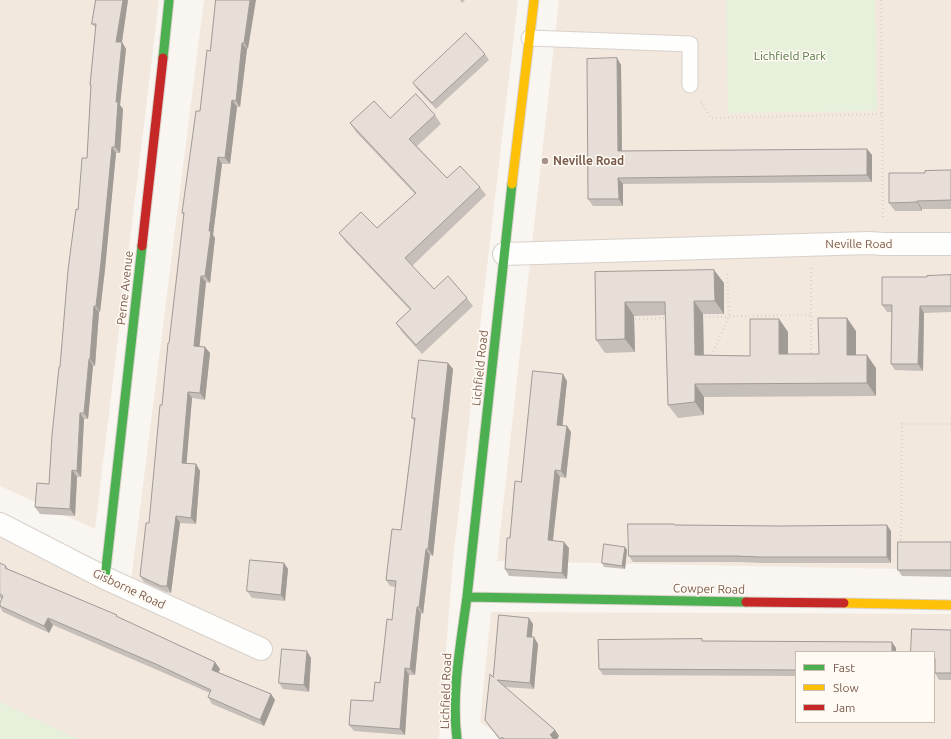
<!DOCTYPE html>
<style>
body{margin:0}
#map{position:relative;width:951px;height:739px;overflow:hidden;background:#f9f5f0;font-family:Ubuntu,sans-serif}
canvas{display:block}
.legend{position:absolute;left:795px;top:651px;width:140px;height:72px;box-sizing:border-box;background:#fffaf3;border:1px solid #cabbb1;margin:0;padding:5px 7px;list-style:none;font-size:12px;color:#7a5c4d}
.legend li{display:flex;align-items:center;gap:8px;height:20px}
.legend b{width:20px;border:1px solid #cabbb1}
</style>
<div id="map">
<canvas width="951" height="739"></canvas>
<ul class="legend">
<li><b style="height:5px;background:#4caf50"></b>Fast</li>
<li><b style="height:5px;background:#ffc107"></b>Slow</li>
<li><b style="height:5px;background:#c62828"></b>Jam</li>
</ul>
</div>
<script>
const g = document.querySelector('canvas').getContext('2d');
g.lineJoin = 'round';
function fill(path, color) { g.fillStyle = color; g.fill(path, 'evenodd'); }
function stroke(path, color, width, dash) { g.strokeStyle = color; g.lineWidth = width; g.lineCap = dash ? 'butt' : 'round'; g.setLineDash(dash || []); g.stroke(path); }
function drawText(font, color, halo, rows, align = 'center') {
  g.font = font + ' Ubuntu,sans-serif'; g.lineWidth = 3; g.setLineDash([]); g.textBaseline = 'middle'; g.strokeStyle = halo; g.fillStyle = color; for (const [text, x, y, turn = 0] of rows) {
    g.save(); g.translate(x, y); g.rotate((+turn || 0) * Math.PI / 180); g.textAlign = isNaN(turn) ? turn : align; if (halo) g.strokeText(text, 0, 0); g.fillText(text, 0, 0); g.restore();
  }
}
fill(new Path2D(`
 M0,0H159L95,529L0,486Z
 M204,0H518L453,560L439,739H0V531L130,589Z
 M559,0H951V570L497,561Z
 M491,612L951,614V739H504L480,722ZM796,652H934V722H796Z`), '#f2e8de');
fill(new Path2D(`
 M726,0H875L877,111L728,113Z
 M0,702L77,739H0Z`), '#e7f0db');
const lane = new Path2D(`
 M529,38L690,44V85`);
const street = new Path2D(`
 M504,254L869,243L884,244H951
 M0,524L105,578L261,649`);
const fast = new Path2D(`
 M163,58L169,0
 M105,578L142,246
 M467,597L746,602
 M457,739C451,694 461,642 467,597L512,184`);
const slow = new Path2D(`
 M512,184L534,0
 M844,603L951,605`);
const jam = new Path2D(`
 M142,246L163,58
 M746,602L844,603`);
stroke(lane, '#d7d1cb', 17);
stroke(street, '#d7d1cb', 24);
stroke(fast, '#d9d2cb', 11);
stroke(slow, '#d9d2cb', 11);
stroke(jam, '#d9d2cb', 11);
stroke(new Path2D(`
 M881,0L883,220
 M701,102L711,118L882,114
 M811,268V357
 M701,317L811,315
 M635,319L668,318
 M710,359L729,316L727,272
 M901,544L902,424H951`), '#dcd5d0', 2.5, [1, 3]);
stroke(lane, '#fefefd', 15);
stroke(street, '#fefefd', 22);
stroke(fast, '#4caf50', 9);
stroke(slow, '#ffc107', 9);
stroke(jam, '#c62828', 9);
fill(new Path2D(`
 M96,0H128L122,42L126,49L120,105L123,109L120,153H116L105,269L100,312H99L95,366H93L88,419H84L81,477H77L75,516L40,514L35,507L49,484L60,367L78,210L87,158L91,86L90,85L96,28L92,24Z
 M216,0L248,49H247L240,107H237L230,164H222L213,235L215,238L210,283L206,282L199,346L205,347L210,353L205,400L192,398L186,464H196L200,471L196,524L180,523L171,593L166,592L144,582L140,576L149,523L184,216L182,213L210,51Z
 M460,0H465L462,3Z
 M485,54L489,60L436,109L417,89L413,83Z
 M617,58L621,65L622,151L867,149L872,155V182L623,184V206H593L588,199Z
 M435,115L441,124L417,146L447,178L480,187L486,195L412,266L434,289L467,298L473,306L422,354L402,332L396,323L410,310L345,241L339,233L377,228L415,194L356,132L350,123L390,118Z
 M951,170V209H922V211H895L889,203L925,173Z
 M595,272L724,283V314H703L704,355L750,356L779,319L788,332V354H819L856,331V355L876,368V396L704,397V415L678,418L668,405L665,315L634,316L635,352L605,353L596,340Z
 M951,275V312L924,313L923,371L895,370L891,364L892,312H887L882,305L927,277Z
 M448,363L453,369L433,556L430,555L423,614L421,613L415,675H409L405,735L354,731L349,725L373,701L380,683L392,620L396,587L390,586L386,580L401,530L414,421L412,418Z
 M567,381L562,425L567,426L571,432L566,478L560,477L553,541L569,548L567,579L509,576L505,569L510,538L521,482Z
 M675,525L891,531V563H763L740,562H633L629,556Z
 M951,542V577L902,576L898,570Z
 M625,547L627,550L625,569L604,567L602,563Z
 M0,563L6,566L8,569L118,617L220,669L218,672L271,694L275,700L264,726L212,704L208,697L210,693L162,672L53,625L49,633L3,612L0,607V603L2,599L0,598Z
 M284,563L288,569L285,601L252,598L247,591Z
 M529,618L533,624L532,637L538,644L534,689L505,687L555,730L559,736L557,739H499L485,720L493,677Z
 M951,630V680H939L935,673L934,652Z
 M704,641L896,648V652H796V676L603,675L599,669Z
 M311,658L309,692L283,689L279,683Z`), '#c6bfb9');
fill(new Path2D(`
 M123,0H128L121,48L116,42Z
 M250,0H256L248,49L244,43Z
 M122,42L126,49L120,105L123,109L120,153L115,147L116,102Z
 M242,43L247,49L240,107L236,101Z
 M617,58L621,65L622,158L618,151Z
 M232,100L237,107L230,164L225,158Z
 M112,147L116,153L105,269L100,312L96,306Z
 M867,149L872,155V182L867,175Z
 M218,157L222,164L213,235L215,238L210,283L205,276L209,231Z
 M618,178L623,184V206L619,199Z
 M917,201L922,209V211L917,202Z
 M714,270L724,283V314L715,301Z
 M201,276L206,282L199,352L194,346Z
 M694,301L703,314L704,369L695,355Z
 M625,302L634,316L635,352L625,339Z
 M94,306L99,312L95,366L90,359Z
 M920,306L924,313L923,371L918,364Z
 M847,318L856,331V368L847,355Z
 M779,319L788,332V367L779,354Z
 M205,347L210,353L205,400L200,393Z
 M867,355L876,368V396L867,383Z
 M89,359L93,366L88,419L84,413Z
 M448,363L453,369L433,556L428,549Z
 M563,374L567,381L562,431L557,425Z
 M695,384L704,397V415L695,402Z
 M188,392L192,398L186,470L182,463Z
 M80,413L84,419L81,477L77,471Z
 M567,426L571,432L566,478L561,471Z
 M196,464L200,471L196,524L191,518Z
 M72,470L77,477L75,516L70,509Z
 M555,470L560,477L552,547L548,540Z
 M176,516L180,523L171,593L167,586Z
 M887,525L891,531V563L887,557Z
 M564,542L569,548L567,579L562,573Z
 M625,547L627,550L625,569L622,566Z
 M426,549L430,555L423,614L419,607Z
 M284,563L288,569L285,601L281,595Z
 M417,607L421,613L415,675L410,669Z
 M48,618L53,625L49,633L44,626Z
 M529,618L533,624L531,643L527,637Z
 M534,637L538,644L534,689L530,683Z
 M892,642L896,648V652H892Z
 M307,651L311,658L309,692L304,685Z
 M215,662L220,669L217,676L212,670Z
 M405,668L409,675L405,735L400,729Z
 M271,694L275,700L264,726L260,720Z
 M555,730L559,736L557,739H552L550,735Z`), '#a19b96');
const building = new Path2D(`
 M96,0H123L116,42H122L116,102H118L115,147H112L101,262L96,306H94L90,359H89L84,413H80L77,471L72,470L70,509L35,507L37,483L49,484L52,435L59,367H60L68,270L76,209L78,210L82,158H87L91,85H90L96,24H92Z
 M216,0H250L244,43H242L236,101L232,100L225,158L218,157L209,231H211L205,276H201L194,346L205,347L200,393L188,392L182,463L196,464L191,518L176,516L167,586H161L140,576L146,523H149L160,405H162L168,343H169L184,213H182L196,111H200L207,50L210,51Z
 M466,33L485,54L432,103L413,83Z
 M617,58L618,151L867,149V175L618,178L619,199H588L587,59Z
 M416,94L435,115L409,139L447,178L460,166L480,187L405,258L434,289L448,276L467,298L416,345L396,323L411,309L339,233L361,212L377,228L416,193L350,123L374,101L390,118Z
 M949,170H951V200L917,201V202L889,203V173H925V171Z
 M714,270L715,301H694L695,355L750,356V319H779V354H819L818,318H847V355H867V383L695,384V402L668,405L665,302H625V339L596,340L595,272Z
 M951,275V306H920L918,364H891L892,305H882V277H927V276Z
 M419,360L448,363L428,549H426L419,607H417L410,669L405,668L400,729L349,725L351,700L373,701L375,682L380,683L387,619L392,620L396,581L386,580L392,529L401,530L415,418H412Z
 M533,371L563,374L557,425L567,426L561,471L555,470L548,540L564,542L562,573L505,569L507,538H510L515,481L521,482Z
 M628,524H674L675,525L781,526L887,525V557H759L736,556H629Z
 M898,542H951V570H898Z
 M604,544L625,547L622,566L602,563Z
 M250,560L284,563L281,595L247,591Z
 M0,563L6,566L5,568L117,615L116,616L215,662L212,670L271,694L260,720L208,697L211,690L158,665L48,618L44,626L0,606V603L3,596L0,594Z
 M499,615L529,618L527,637H534L530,683L497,680L555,730L550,735L554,739H504L502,737L500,739L485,720L490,674L493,677Z
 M912,629L951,630V673H935V658H934V652H911Z
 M702,639V641L892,642V652H796V670L599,669L598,640Z
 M282,649L307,651L304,685L279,683Z`);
fill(building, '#e6ded7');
stroke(building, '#a19b96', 1);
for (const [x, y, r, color] of [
 [545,161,4,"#a69286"]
]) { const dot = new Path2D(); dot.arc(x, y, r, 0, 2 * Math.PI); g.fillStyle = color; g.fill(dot); stroke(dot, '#fffaf3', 1.5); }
drawText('12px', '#537a41', '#fffaf3', [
 ["Lichfield Park",790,56]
]);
drawText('bold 12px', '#7a5c4d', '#fffaf3', [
 ["Neville Road",553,161]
], 'left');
drawText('12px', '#7a5c4d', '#fffaf3', [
 ["Neville Road",859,244],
 ["Perne Avenue",125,288,-84],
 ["Lichfield Road",480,368,-84],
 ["Gisborne Road",129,589,25],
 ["Cowper Road",709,589,1],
 ["Lichfield Road",446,691,-88]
]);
</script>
